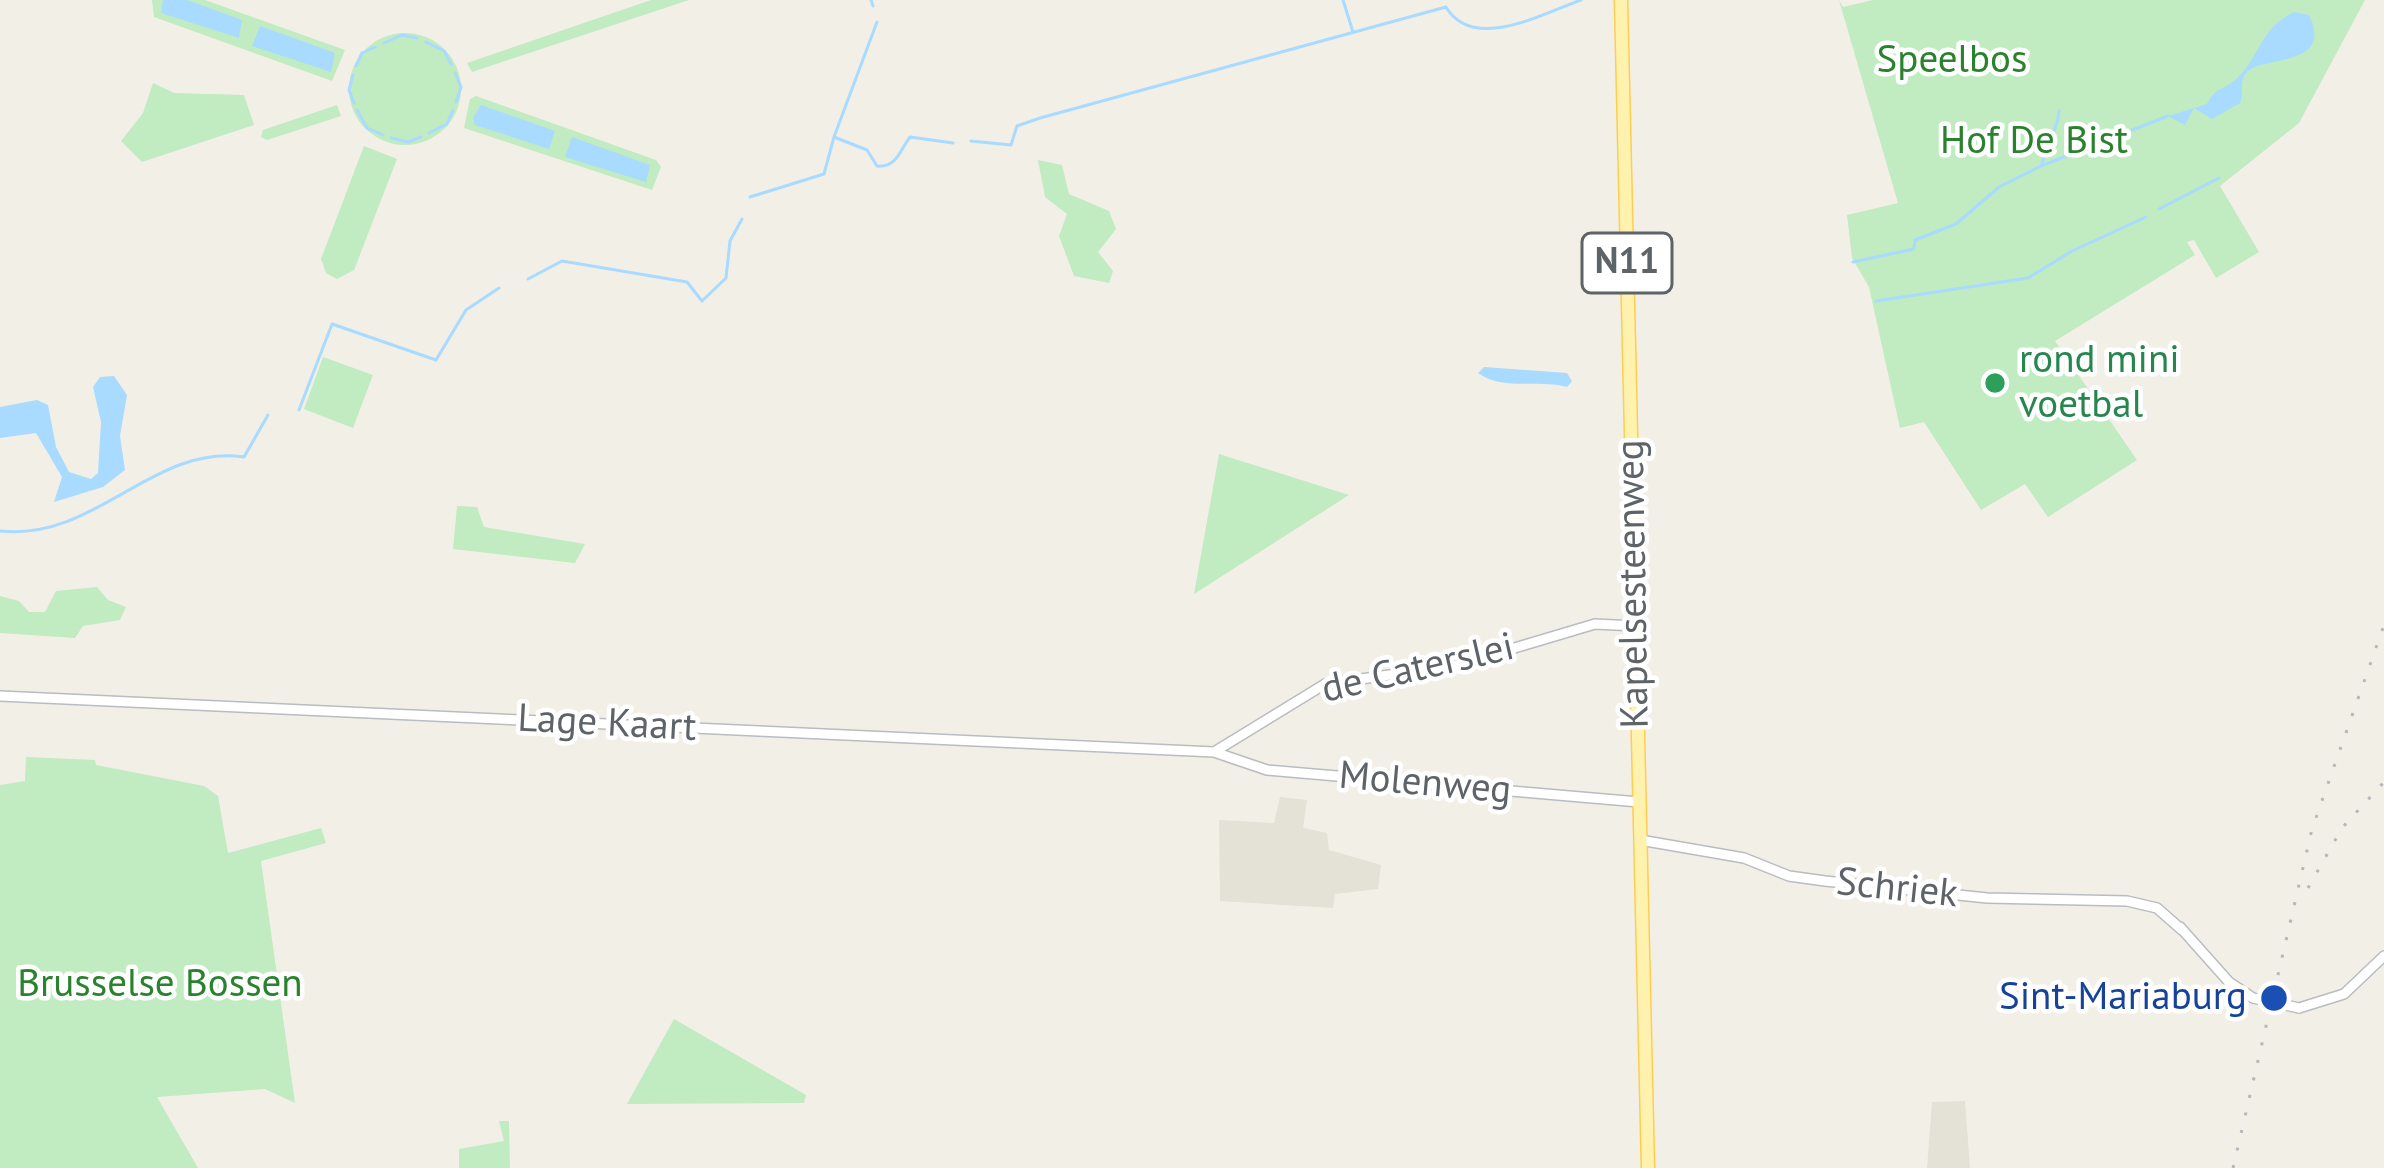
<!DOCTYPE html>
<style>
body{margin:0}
canvas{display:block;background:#f2efe7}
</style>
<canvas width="2384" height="1168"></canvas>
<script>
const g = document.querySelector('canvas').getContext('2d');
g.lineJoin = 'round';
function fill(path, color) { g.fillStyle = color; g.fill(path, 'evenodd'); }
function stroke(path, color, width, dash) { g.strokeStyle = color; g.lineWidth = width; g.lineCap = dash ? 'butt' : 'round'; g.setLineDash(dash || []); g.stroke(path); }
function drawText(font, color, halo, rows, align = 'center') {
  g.font = font + ' "PT Sans",sans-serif'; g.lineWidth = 9; g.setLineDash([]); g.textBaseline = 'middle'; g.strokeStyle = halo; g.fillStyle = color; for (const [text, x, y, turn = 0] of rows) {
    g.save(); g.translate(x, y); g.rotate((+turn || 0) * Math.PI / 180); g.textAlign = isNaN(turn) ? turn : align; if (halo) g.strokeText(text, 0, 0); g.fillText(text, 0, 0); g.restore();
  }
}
fill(new Path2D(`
 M1280,797L1307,800L1303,828L1327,833L1329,850L1381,865L1378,889L1335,894L1333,908L1220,901L1219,820L1274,823Z
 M1965,1101L1970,1168H1927L1932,1102Z`), '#e4e1d7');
fill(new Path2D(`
 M152,0H205L345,50L332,81L154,17Z
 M651,0H689L472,72L467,63Z
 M1839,0L1843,7L1873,0H2365L2299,123L2220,186L2259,252L2216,278L2194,240L2187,242L2195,255L2055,341L2137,460L2048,517L2025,484L1981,510L1924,422L1900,428L1869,287L1852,258L1847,215L1898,203Z
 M349 89a56 56 0 1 1 112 0a56 56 0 1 1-112 0Z
 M153,83L174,93L244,95L254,125L142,162L121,141L143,113Z
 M476,96L656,160L661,167L652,190L464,128L470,99Z
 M337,105L341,116L267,140L261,137L263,130Z
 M364,146L397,159L354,270L337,279L326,273L321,259Z
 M1038,160L1062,165L1069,194L1109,211L1116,229L1098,252L1113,271L1109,283L1074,276L1059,236L1067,214L1045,197Z
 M323,357L373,375L353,428L304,409Z
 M1219,454L1349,495L1194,594Z
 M457,506L477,507L484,527L585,544L575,563L453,549Z
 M97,587L108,600L126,607L120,620L83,626L75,638L0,633V596L19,601L29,612H45L56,591Z
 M26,757L95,760L96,765L204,786L218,796L228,853L321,828L326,843L261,861L295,1103L265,1089L157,1097L198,1168H0V785L25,781Z
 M674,1019L806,1095L804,1103L627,1104Z
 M499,1121H509L510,1168H459V1149L504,1141Z`), '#c1ebc1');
fill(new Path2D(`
 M163,0H187L242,20L239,38L161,13Z
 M2294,12L2309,15C2333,64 2271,57 2251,69C2237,76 2245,92 2240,103L2212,119L2194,108L2185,125L2168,116L2207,104C2214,88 2224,90 2235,80C2261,57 2258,30 2294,12Z
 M260,26L335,53L331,72L252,46Z
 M481,105L555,131L549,149L475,125L473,118Z
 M572,137L650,165L646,182L565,157Z
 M1484,367L1567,373L1572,381L1567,387C1538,379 1502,391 1478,373Z
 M114,376L127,395L120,436L125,470L103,487L54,502L62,477L36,433L0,438V407L37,400L48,405L56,447L69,472L91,479L98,473L101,422L93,387L100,377Z`), '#a9daff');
stroke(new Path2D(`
 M871,0L873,6
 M1343,0L1353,32
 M426,42L444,51L451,64
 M384,43L402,35L417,38
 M356,66L362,53L375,47
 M455,73L461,87L456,102
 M353,75L349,90L354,103
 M357,110L367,128L383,135
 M2058,118L2059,111
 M429,133L447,124L453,110
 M834,137L877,22
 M391,138L408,142L421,137
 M971,141L1011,145L1017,126L1040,118L1446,7C1473,53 1544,13 1581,0
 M2041,166L2058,120
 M750,197L824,174L834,137L867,150L877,166C897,168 900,150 910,137L953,143
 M2159,209L2219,178
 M1853,262L1914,249L1915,240L1956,224L1999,187L2041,166L2168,116
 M528,279L562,261L687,282L702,301L726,278L730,241L742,219
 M1876,301L2028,278L2072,251L2146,217
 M299,410L332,324L436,360L466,310L499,288
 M0,531C97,541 152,444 244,457L268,415`), '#a9daff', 3);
const tertiary = new Path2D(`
 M0,696L1214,752L1267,770L1639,802
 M1214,752L1325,684L1454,666L1595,624L1636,626
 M1640,840L1744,858L1789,876L1825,881L1987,898L2127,901L2157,908L2182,930
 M2180,927L2229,982L2253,998
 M2299,1008L2344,994L2384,956`);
const primary = new Path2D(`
 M1621,0L1648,1168`);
stroke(tertiary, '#b9bcc1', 12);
stroke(primary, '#ffcd52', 15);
stroke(tertiary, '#fff', 9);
stroke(primary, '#fff1ae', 12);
stroke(new Path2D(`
 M2308,888L2342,828L2384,782
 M2233,1168L2312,829L2384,625`), '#b6b7b8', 3, [3, 15]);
const tertiaryBridge = new Path2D(`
 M2253,998L2299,1008`);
stroke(tertiaryBridge, '#b9bcc1', 12, []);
stroke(tertiaryBridge, '#fff', 9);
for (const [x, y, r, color] of [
 [1995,383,12,"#2e9e5b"],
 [2274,998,15,"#1a4fb4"]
]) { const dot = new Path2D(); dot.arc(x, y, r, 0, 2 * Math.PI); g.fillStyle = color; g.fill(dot); stroke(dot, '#fff', 4.5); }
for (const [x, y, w] of [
 [1627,263,90]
]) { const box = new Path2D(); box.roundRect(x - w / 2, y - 30, w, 60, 9); g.fillStyle = '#fff'; g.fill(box); stroke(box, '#5e6368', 3); }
drawText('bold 36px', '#5e6368', null, [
 ["N11",1627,263]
]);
drawText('39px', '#2a822e', '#fff', [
 ["Speelbos",1952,61],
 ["Hof De Bist",2034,142],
 ["Brusselse Bossen",160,985]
]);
drawText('39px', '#27864d', '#fff', [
 ["rond mini",2019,361],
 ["voetbal",2019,406]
], 'left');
drawText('39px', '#5e6368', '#fff', [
 ["Kapelsesteenweg",1634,584,-91],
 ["de Caterslei",1418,669,-13],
 ["Lage Kaart",607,724,3],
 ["Molenweg",1425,784,5],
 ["Schriek",1897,889,6]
]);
drawText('39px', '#164399', '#fff', [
 ["Sint-Mariaburg",2247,998]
], 'right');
</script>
